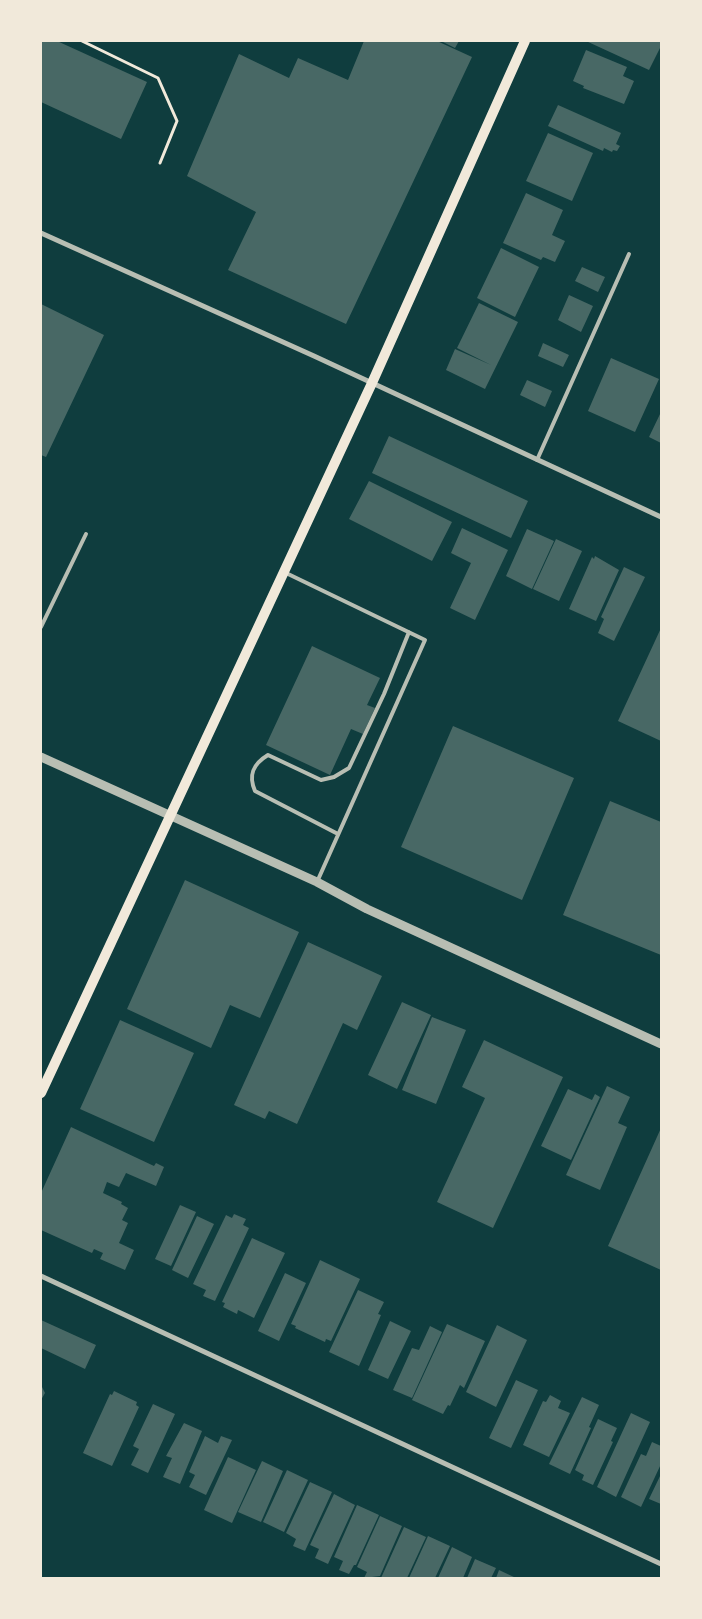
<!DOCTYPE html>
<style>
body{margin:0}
#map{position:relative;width:702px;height:1619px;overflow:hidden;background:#0f3d3e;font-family:Manrope,sans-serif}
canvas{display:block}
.frame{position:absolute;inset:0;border:42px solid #f1e9da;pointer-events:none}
</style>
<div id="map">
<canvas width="702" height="1619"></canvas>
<div class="frame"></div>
</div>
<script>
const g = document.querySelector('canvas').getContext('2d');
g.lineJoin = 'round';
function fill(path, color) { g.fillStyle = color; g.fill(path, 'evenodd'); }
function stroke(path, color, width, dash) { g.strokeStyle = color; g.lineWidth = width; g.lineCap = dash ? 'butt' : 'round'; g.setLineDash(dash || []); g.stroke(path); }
fill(new Path2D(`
 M41,41H57L147,82L121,139L41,102Z
 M364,41H437L472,57L346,324L228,270L256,212L187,176L239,54L289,78L298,58L348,80Z
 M441,41H459L455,48Z
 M586,41H661V46L649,70Z
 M586,50L627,67L623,76L634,81L624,104L583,88L584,86L573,81Z
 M558,105L621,133L616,144L620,146L617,151L613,150L612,152L604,148L603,151L548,126Z
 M548,133L593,153L572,201L526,181Z
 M526,193L563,210L552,235L565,241L555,262L543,257L541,260L503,243Z
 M501,248L539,267L515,317L477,298Z
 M582,267L605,277L598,292L575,281Z
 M569,295L593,306L581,332L558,320Z
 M479,303L518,322L485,389L446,370L455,349L491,365L457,348Z
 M41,304L104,335L46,457L41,455Z
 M543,343L569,355L563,367L538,356Z
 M611,358L659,379L635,432L588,411Z
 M527,380L552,391L545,407L520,395Z
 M661,412V443L649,437Z
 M389,436L528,501L511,538L372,473Z
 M369,481L452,522L432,561L349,519Z
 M462,528L508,550L475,620L450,608L471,563L451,553Z
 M527,529L554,541L532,589L506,576Z
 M556,539L582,551L559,601L533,589Z
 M595,556L619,570L596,621L569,609L592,557L594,559Z
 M624,567L645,577L614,641L598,633L604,619L601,617Z
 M661,628V741L618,721Z
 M312,646L380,678L367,705L375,708L363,734L351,729L330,775L266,745Z
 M453,726L574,778L522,900L401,847Z
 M610,801L661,822V955L563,915Z
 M185,880L299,932L260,1018L230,1005L211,1048L127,1009Z
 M308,942L382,976L357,1030L343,1023L297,1124L269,1111L265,1119L234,1105Z
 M402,1002L431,1015L397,1089L368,1075Z
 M432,1017L466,1030L436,1104L402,1090Z
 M120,1020L194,1053L154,1142L80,1109Z
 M484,1040L563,1077L493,1228L437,1202L485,1098L462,1087Z
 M607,1086L630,1097L618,1123L627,1127L600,1190L566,1175Z
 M568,1089L592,1100L595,1094L600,1097L571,1160L541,1146Z
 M71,1127L154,1166L156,1163L164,1167L156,1186L126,1173L119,1187L107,1182L103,1193L122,1202L121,1204L128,1208L122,1220L128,1223L119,1243L134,1250L125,1270L100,1259L103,1253L94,1249L92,1253L41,1230V1193Z
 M661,1128V1270L608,1246Z
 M180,1205L196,1212L171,1266L155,1259Z
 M234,1214L246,1219L243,1225L249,1228L215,1301L203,1296L206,1290L193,1284L226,1215L232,1218Z
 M197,1216L214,1224L188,1278L172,1270Z
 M252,1238L285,1253L254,1318L238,1310L237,1314L223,1307L225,1303L222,1302Z
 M320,1260L360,1279L331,1341L326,1339L325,1342L295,1328L296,1326L291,1324Z
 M285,1273L306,1283L279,1341L258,1331Z
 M358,1290L384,1302L378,1314L381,1315L359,1366L329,1352Z
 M41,1320L96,1345L85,1369L41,1348Z
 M390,1321L411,1331L388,1379L368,1370Z
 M447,1324L485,1341L464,1388L460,1385L450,1406L448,1405L443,1414L412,1400Z
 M497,1325L527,1340L496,1407L466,1392Z
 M430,1326L442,1332L412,1398L393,1390L412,1348L419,1350Z
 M516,1380L538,1390L511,1448L489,1438Z
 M41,1385L45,1393L41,1400Z
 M114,1391L137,1402L136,1405L139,1407L112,1466L83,1453L110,1394L112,1395Z
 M550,1395L561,1401L558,1408L570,1413L549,1457L523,1445L543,1401L546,1402Z
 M582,1397L599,1405L589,1427L591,1428L570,1474L549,1464Z
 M153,1404L175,1414L148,1473L131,1465L139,1449L133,1446Z
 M631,1413L650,1422L616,1497L597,1487Z
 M598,1419L617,1428L611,1441L613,1442L593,1485L582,1480L584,1475L575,1470Z
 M184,1423L202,1431L180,1484L163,1477L172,1458L166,1456Z
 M205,1436L218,1443L221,1436L232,1440L206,1495L189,1487L195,1475L189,1472Z
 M652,1442L661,1446V1464L641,1507L621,1497L641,1454L646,1456Z
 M228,1457L256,1470L232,1523L204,1510Z
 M262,1461L283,1471L261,1522L238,1512Z
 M287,1470L308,1480L284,1532L263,1522Z
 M661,1474V1504L649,1499Z
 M310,1482L332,1492L305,1551L293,1546L296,1539L286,1533Z
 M334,1494L355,1505L328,1564L315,1558L319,1549L310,1545Z
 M357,1505L379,1515L356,1565H354L349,1574L339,1570L343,1561L334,1557Z
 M380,1516L402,1526L380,1576L364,1578L367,1572L357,1567Z
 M404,1527L426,1537L407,1578H381Z
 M428,1536L450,1546L435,1578H409Z
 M452,1547L472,1557L463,1578H438Z
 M475,1559L496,1568L491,1578H467Z
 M499,1570L516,1578H496Z`), '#486865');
stroke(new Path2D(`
 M82,41L158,78L177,121L160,163`), '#f1e9da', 3);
stroke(new Path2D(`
 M537,460L629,254
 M286,573L425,640L317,882
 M41,627L86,534
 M338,834L255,791C248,775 253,764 268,755L321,780L334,777L349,768L384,694L409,632`), '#b8beb3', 4);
stroke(new Path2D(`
 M41,233L314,356L661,517
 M41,1276L661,1564`), '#b8beb3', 5);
stroke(new Path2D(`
 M41,757L317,882L367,909L661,1044`), '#b8beb3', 9);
stroke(new Path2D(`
 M41,1093L372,383L525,41`), '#f1e9da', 10);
</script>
